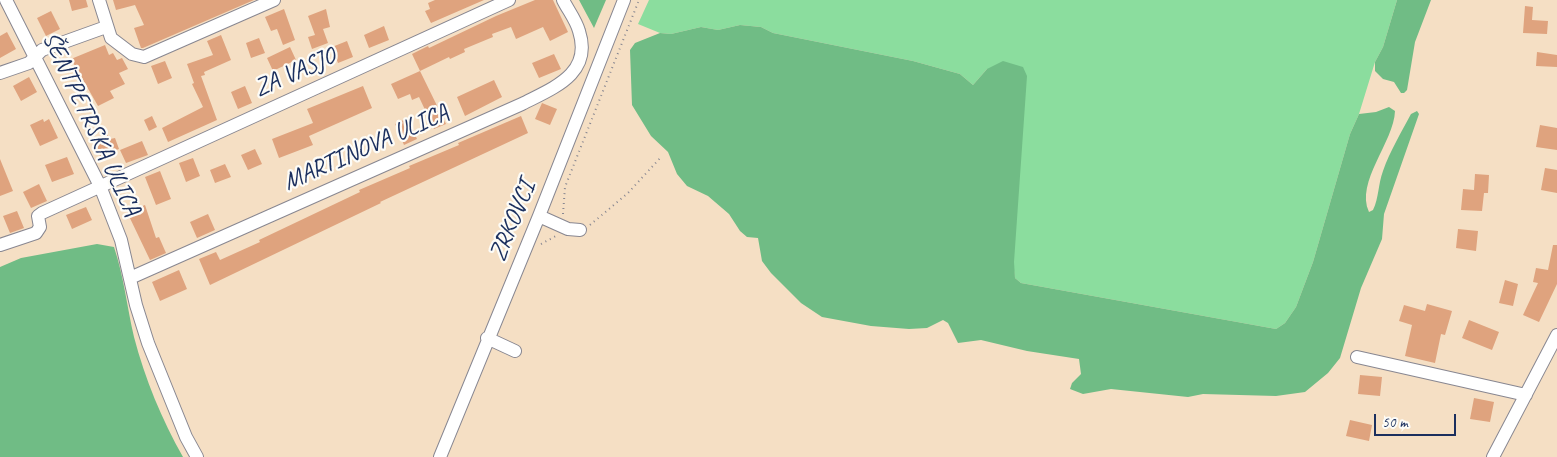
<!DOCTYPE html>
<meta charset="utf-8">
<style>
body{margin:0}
#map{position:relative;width:1557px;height:457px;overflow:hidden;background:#f5dfc4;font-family:Caveat,sans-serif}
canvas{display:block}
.scale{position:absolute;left:1374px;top:414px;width:82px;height:22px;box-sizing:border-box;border:2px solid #1b2f5e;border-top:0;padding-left:6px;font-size:15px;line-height:18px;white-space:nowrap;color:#1b2f5e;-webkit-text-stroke:4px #fdfcf7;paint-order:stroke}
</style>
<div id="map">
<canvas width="1557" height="457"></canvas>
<div class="scale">50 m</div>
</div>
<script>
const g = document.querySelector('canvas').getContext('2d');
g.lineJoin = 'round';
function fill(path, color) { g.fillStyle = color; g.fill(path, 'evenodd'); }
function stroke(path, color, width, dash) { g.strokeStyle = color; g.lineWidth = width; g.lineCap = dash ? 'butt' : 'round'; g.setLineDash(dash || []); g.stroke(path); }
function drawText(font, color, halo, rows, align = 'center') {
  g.font = font + ' Caveat,sans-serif'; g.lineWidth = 4.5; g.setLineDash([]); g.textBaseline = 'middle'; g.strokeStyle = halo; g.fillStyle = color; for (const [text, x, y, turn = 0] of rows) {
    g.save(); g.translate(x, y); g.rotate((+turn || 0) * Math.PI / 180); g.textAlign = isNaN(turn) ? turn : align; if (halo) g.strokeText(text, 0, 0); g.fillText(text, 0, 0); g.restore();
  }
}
fill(new Path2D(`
 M649,0H1397L1383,47L1375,62L1359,114L1350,134L1313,262L1296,307L1285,323L1276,329L1021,283L1015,278L987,69L973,85L960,74L913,61L773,33L761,27L740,25L718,30L701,27L671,34L660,33L638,24Z`), '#8bdd9e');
fill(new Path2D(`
 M579,0H606L594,28Z
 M1397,0H1431L1415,42L1407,90L1404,93H1401L1394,82L1383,79L1375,71V62L1383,47Z
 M740,25L761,27L773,33L913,61L960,74L973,85L987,69L1003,61L1023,67L1027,76L1014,262L1015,278L1021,283L1276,329L1285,323L1296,307L1313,262L1350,134L1359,114L1376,112L1389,107L1395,111C1394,142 1355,182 1369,212L1373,210C1379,198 1378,184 1383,171C1390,151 1401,133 1411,114L1417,111L1419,114L1384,214L1382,239L1361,288L1340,358L1328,373L1305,392L1276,396L1203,394L1188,397L1111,389L1083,394L1070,389L1072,383L1081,374L1079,359L1027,351L981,340L958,343L948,323L943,320L927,328L909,329L871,326L822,317L801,303L771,273L762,261L758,238L747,237L740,231L729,214L708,196L687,186L677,174L668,152L651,136L632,105L630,50L635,43L660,33L671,34L701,27L718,30Z
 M97,244L114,247C124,277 127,307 134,337C145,379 162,420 183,457H0V267L21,258Z`), '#70bc85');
fill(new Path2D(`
 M69,0H86L88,7L72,11Z
 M113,0H254L143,48H141L134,28L144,25L135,5L116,10Z
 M435,0H484L431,23L425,11L430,9L428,3Z
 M535,0H553L568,32L550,41L543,27L516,39L511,27L492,34L493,37L464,49L465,52L450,59L449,57L420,71L412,54L428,46L429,48L496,16Z
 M1525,6L1533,7L1532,20L1548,21L1547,34L1523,33Z
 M284,9L295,40L283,45L277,29L271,31L265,17Z
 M326,9L330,27L323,29L328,43L312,49L308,37L315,35L308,16Z
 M51,11L60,29L46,36L37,18Z
 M384,26L389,40L369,48L364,35Z
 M7,32L16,49L0,58V36Z
 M221,35L231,60L204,72L205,75L201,76L217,120L168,142L162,128L203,107L192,84L194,83L187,64L213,55L207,41Z
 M259,38L265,53L251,58L246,43Z
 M347,41L353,57L338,63L332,47Z
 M105,45L109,55L113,53L117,60L122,58L128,69L119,73L125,84L110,91L114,98L98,106L71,59Z
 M290,47L296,60L273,71L267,58Z
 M1537,52L1557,55V67L1536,66Z
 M554,54L561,69L539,78L532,63Z
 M165,61L172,78L158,84L151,66Z
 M420,71L446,124L434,129L419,97L412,100L410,94L398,99L391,84Z
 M29,77L37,92L21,101L13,86Z
 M494,80L502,97L465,116L457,97Z
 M245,86L252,103L238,109L231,92Z
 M363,86L372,108L309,136L313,145L279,158L272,139L313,123L307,109Z
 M542,103L557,109L550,125L535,119Z
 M152,116L157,127L149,131L144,120Z
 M521,116L528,133L380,202L381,203L210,285L199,259L216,252L220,260L260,242L259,240L360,192L359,190L410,168L409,166L459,145L458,143Z
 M408,118L417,139L404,145L395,124Z
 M43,119L44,122L49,119L58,138L40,146L30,125Z
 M1540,125L1557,128V150L1536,147Z
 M107,134L110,139L115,138L119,149L100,156L93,140Z
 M142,141L148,155L126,163L120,150Z
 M255,149L262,164L248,170L241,155Z
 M67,157L74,174L52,182L45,165Z
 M193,158L200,176L186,182L179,163Z
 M0,159L13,191L0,196Z
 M225,164L231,177L215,183L210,170Z
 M1545,168L1557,170V193L1541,190Z
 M160,171L171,199L156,205L145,177Z
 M1475,174L1489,175L1488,193H1484L1482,211L1461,210L1463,189L1474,190Z
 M39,184L47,201L31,208L23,192Z
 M145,205L156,238L159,237L166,253L150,260L127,212Z
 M86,207L92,220L72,229L66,215Z
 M17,211L24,228L10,233L3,216Z
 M208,214L215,230L197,238L190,222Z
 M1458,229L1478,231L1476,251L1456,248Z
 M1553,245H1557V284L1539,322L1523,315L1538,283L1533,282L1536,268L1548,270Z
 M179,270L187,289L160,301L152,282Z
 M1505,280L1518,284L1513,306L1499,303Z
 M1427,304L1452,311L1445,335L1441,334L1435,363L1405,356L1412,325L1399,321L1404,305L1425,311Z
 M1469,320L1499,332L1492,350L1462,338Z
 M1360,375L1382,377L1380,396L1358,394Z
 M1474,398L1494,402L1490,422L1470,419Z
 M1350,420L1372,425L1369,441L1346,436Z`), '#dfa37e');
const minor = new Path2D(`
 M6,0L100,186L121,240L136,305L148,343L186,437L197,457
 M99,0L111,38L132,54L144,57L274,0
 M0,73L29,63L42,50L106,27
 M539,216L568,229L580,230
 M0,245L36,233L40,227L38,216L42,213L509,0
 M130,278L522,104C553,88 593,74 579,31C576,20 568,10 563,0
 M487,338L515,351
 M1357,357L1526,395
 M440,457L539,216L624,0
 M1493,457L1557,335`);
stroke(minor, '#888791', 14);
stroke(new Path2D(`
 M563,214L565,187L639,0
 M590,225L628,193L662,156
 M541,244L556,236`), '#888791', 2, [1, 4]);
stroke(minor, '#fff', 12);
drawText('25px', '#1b2f5e', '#fdfcf7', [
 ["ZA VASJO",295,73,-24],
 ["ŠENTPETRSKA ULICA",91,124,65],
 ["MARTINOVA ULICA",366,148,-24],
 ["ZRKOVCI",513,221,-68]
]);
</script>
